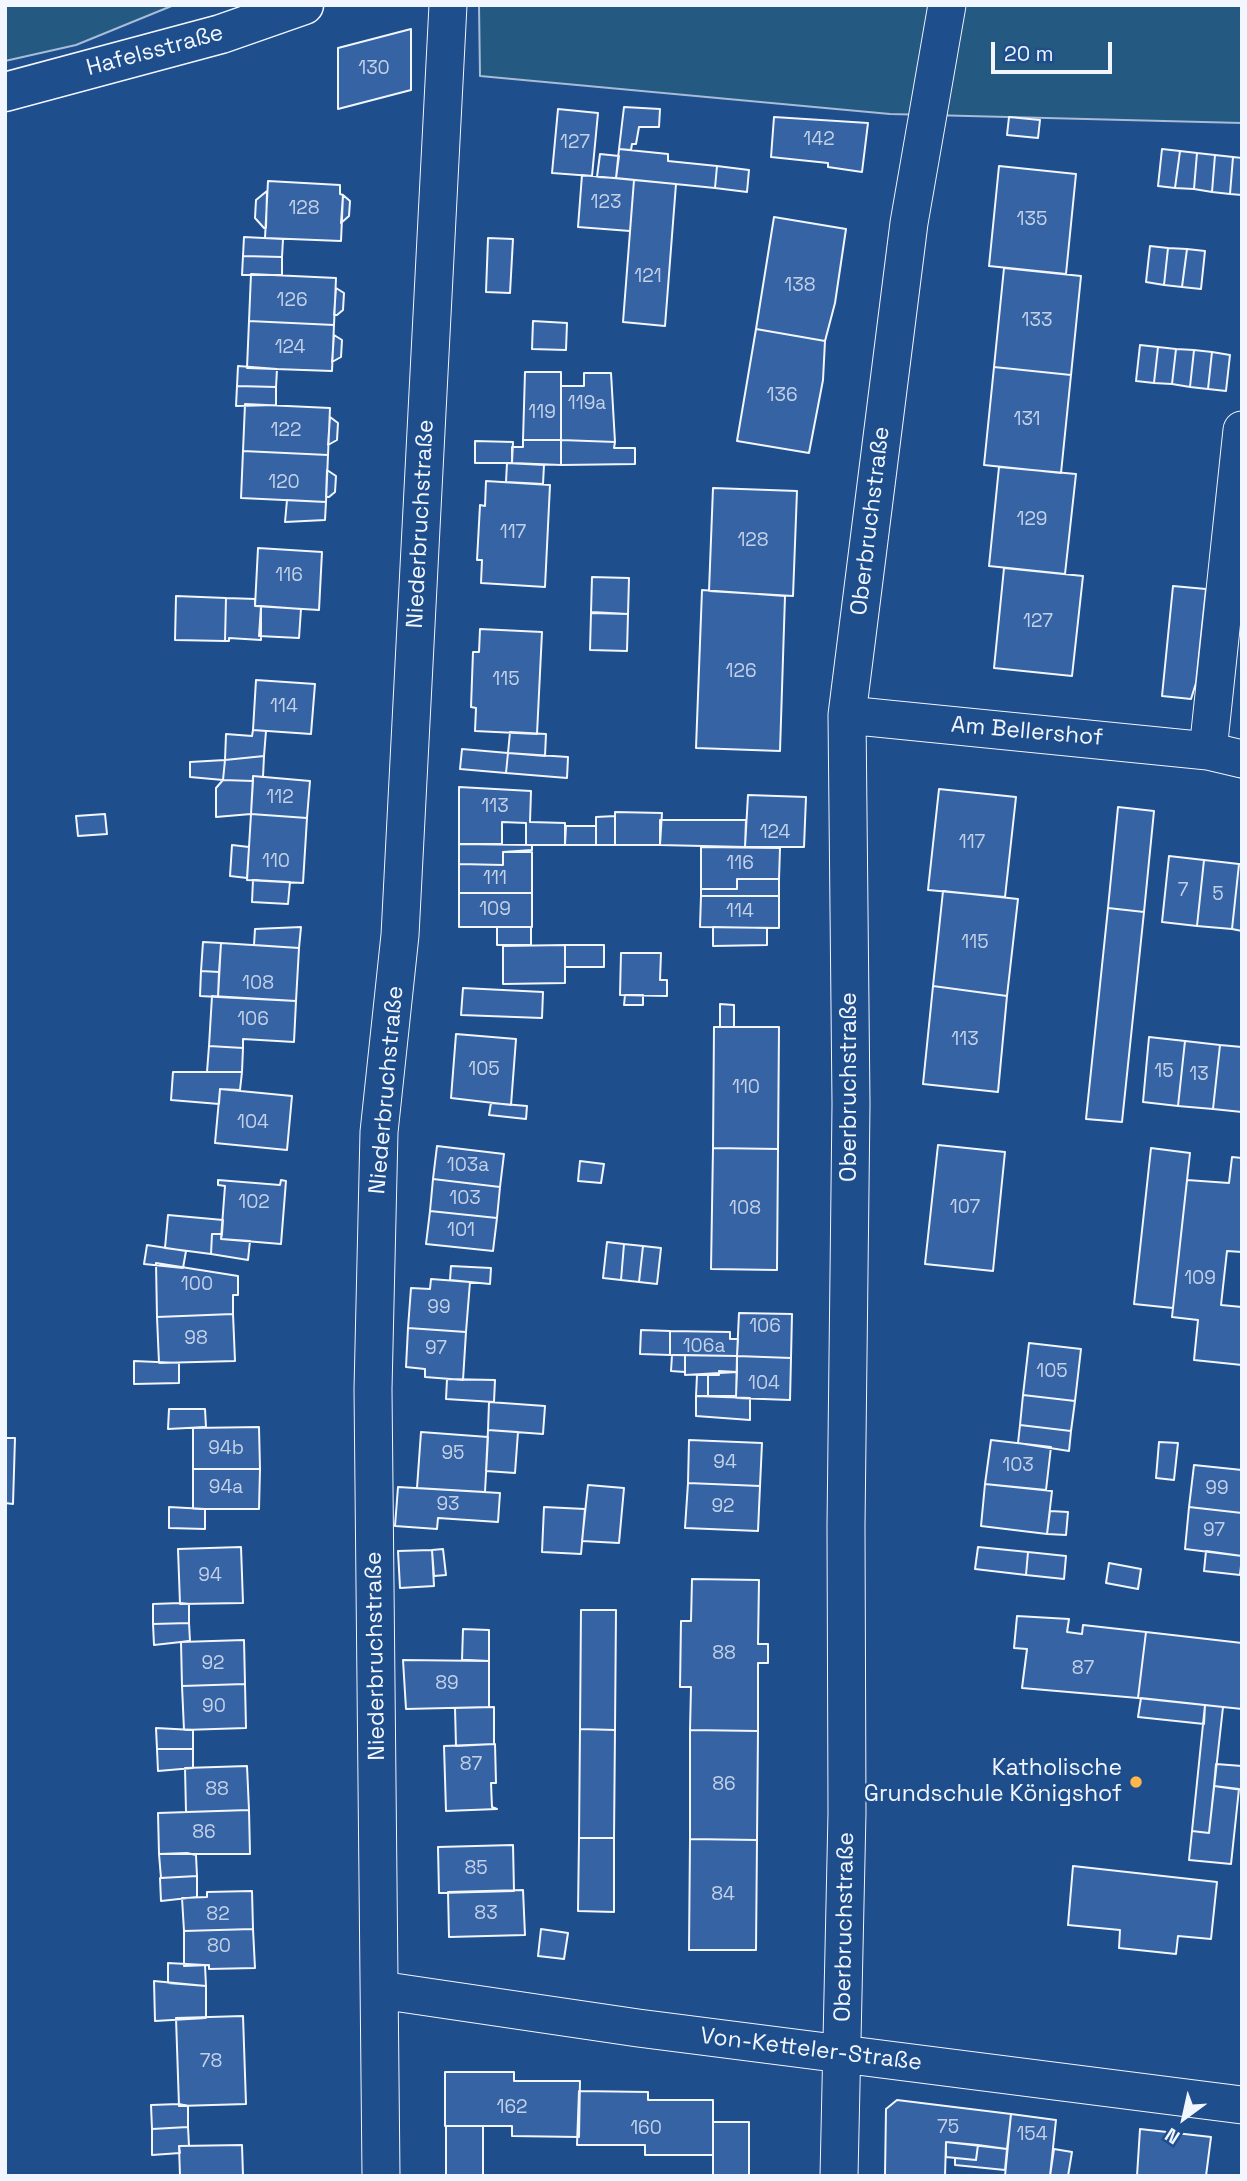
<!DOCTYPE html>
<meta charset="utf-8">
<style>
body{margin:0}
#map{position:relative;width:1247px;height:2181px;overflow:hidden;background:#1f4e8c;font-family:"Space Grotesk",sans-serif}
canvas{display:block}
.frame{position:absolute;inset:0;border:7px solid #f2f6ff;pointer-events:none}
.north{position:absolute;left:1149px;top:2083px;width:70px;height:70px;-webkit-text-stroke:5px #1f4e8c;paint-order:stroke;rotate:213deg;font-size:19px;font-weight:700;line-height:28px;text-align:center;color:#f2f6ff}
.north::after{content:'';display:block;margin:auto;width:24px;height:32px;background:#f2f6ff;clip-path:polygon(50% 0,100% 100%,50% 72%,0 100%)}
.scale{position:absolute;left:991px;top:42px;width:121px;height:32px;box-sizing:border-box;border:4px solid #f2f6ff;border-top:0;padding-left:9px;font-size:21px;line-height:24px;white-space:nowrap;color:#f2f6ff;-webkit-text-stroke:5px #1f4e8c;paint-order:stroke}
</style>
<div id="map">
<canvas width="1247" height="2181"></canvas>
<div class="frame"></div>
<div class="north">N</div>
<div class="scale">20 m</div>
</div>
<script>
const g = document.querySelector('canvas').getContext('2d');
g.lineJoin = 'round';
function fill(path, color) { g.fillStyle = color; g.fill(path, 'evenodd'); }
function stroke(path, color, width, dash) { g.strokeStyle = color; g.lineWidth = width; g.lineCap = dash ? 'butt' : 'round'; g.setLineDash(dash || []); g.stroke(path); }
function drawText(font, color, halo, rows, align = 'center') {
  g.font = font + ' "Space Grotesk",sans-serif'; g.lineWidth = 5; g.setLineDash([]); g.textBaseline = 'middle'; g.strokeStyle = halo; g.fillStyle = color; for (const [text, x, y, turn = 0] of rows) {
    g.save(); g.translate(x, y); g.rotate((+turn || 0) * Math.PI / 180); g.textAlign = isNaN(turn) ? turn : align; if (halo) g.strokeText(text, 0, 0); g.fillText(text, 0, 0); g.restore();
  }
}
const green = new Path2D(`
 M5,5H174L76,45L5,61Z
 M479,5H1242V123L890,114L480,76Z`);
fill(green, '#245a82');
stroke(green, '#a8bbd7', 2);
const building = new Path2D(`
 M411,29V90L338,109V48Z
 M624,107L660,109L659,127H639L636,144H632L631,150L619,149Z
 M558,109L598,113L592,176L552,173Z
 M774,117L868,123L862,172L828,167V163L771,157Z
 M1009,117L1040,120L1038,138L1007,135Z
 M619,149L668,154V161L717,166L715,188L616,178Z
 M1162,149L1180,151L1175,188L1158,186Z
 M1180,151L1197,153L1194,189L1175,188Z
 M1197,153L1215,155L1212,192L1194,189Z
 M600,154L619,156L616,178L597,177Z
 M1215,155L1233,157L1230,194L1212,192Z
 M1233,157L1242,158V195L1230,194Z
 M717,166L749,170L747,192L715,188Z
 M999,166L1076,174L1066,274L989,266Z
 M582,175L634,180L630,231L578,227Z
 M634,180L676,184L665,326L623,322Z
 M268,181L340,185V194L343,195L341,241L265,238Z
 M267,191L266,228H264L255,218L256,200Z
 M343,195L350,201L349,216L341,223Z
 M774,217L846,229L835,303L825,341L756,329Z
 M244,237L283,239L282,257L243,256Z
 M488,238L513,239L510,293L486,292Z
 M1150,246L1168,248L1164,285L1146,282Z
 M1168,248L1187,249L1182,287L1164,285Z
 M1187,249L1205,251L1201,289L1182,287Z
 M243,256L282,257V275H242Z
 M1004,268L1081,276L1071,375L994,367Z
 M251,274L336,278L334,325L249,321Z
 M336,288L344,293L343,310L337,315H334Z
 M249,321L334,325L332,371L247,368Z
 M533,321L567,323L566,350L532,349Z
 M756,329L825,341L823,380L809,453L737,441Z
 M334,335L342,340L341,357L332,362Z
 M1140,345L1158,347L1154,383L1136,381Z
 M1158,347L1176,349L1172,384L1154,383Z
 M1176,349L1194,350L1190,387L1172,384Z
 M1194,350L1212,352L1208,389L1190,387Z
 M1212,352L1230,355L1226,391L1208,389Z
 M238,366L277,369L276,387L237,386Z
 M994,367L1071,375L1061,473L984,465Z
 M525,372H561V440H523Z
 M584,373H611L615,442L561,440V386H584Z
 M237,386L276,387V405L236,406Z
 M245,404L330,408L328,455L243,451Z
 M330,417L338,423L337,440L328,445Z
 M523,440H561V465L512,463V447H523Z
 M561,440L615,442L614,448H635V464L561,465Z
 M475,441L513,442L512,463H475Z
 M243,451L328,455L326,502L241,498Z
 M507,463L544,465L543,484L506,482Z
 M999,467L1076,474L1065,574L989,566Z
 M327,470L336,476L335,492L329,497H326Z
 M486,481L550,485L545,587L481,583L482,560H477L480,505L485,506Z
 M713,488L797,491L793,596L709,591Z
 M287,500L326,502L325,520L285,522Z
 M258,548L322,552L319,610L255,606Z
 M1004,568L1083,576L1072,676L994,668Z
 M592,577L629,578L628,614L591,612Z
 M1173,586L1206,589L1196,683L1191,699L1162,696Z
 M702,590L785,596L780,751L696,748Z
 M176,596L226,598L225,641L175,640Z
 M226,598L255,599V606H261V640L229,638V641H225Z
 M261,606L301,609L299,638L259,636Z
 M591,613L628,614L627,651L590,650Z
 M480,629L542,632L537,734L475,731L476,708L471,707L473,652H479Z
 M256,680L315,684L311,734L253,730Z
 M253,730L266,731L264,756L225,760L226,734L252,736Z
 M510,732L546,734L545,756L508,753Z
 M462,749L508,753L506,773L460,769Z
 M508,753L568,757L567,778L506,773Z
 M264,756L263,777L253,776V781L223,780L225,760Z
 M225,760L223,780L190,777V762Z
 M253,776L310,781L307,818L251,814Z
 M223,780L253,781L251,814L216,817V788Z
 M459,787L531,791L530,822L565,823V845H526V823L502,822V844H459Z
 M939,789L1016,797L1005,897L928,890Z
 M748,795L806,797L804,847H745Z
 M1118,807L1154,811L1144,912L1108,908Z
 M615,812L662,813L660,845H615Z
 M105,814L107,834L78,836L76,816Z
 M251,814L307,818L303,883L247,880Z
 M615,816V845H596V817Z
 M660,820H746L745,847L660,845Z
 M566,826H596V845H565Z
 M459,844L532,845V850L503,852V865L459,864Z
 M232,845L249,847L247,878L230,876Z
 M701,847L780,848L779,879H737V889H701Z
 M503,852H532V893H459V864L503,865Z
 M1169,856L1204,860L1197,926L1162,922Z
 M1204,860L1239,864L1232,929L1197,926Z
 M1239,864H1242V931L1232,929Z
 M737,879H779V896H701V889H737Z
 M253,880L290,882L288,904L252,902Z
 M943,891L1018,899L1007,996L933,986Z
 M459,893H532V927H459Z
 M701,896H779V928L700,927Z
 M1108,908L1144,912L1122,1122L1086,1119Z
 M301,927L299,948L254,945L255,929Z
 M497,927H531V945H497Z
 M713,927L767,928V945L713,946Z
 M203,942L221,943L219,972L201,971Z
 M221,943L299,948L296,1001L218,997Z
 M565,945V983L503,984V946Z
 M565,945H604V967H565Z
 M621,953H661L660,980H667V996L620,995Z
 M201,971L219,972L218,997L200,996Z
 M933,986L1007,996L998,1092L923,1084Z
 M463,988L543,992L542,1018L461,1015Z
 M625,995H643V1005H624Z
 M212,996L296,1001L294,1042L243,1039V1048L209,1046Z
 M720,1004L734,1005V1027H720Z
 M714,1027H779L778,1149L713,1148Z
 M456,1034L516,1039L511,1105L451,1098Z
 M1149,1037L1185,1041L1178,1106L1143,1102Z
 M1185,1041L1220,1045L1213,1109L1178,1106Z
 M1220,1045L1242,1047V1112L1213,1109Z
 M209,1046L243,1048L242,1072H207Z
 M173,1072H242L240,1090L220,1089L219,1104L171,1100Z
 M220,1089L292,1096L287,1150L215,1143Z
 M491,1103L527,1106L526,1119L489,1115Z
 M938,1145L1005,1152L993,1271L925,1264Z
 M437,1146L504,1154L500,1187L433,1179Z
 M713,1148L778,1149L777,1270L711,1269Z
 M1151,1148L1190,1153L1173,1308L1134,1304Z
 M1232,1157L1242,1158V1252L1227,1251L1221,1305L1242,1307V1365L1194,1360L1198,1320L1172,1317L1187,1180L1229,1183Z
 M580,1161L604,1164L601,1183L578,1181Z
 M433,1179L500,1187L497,1218L430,1211Z
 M218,1180L280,1185L281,1180L286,1181L281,1244L221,1239L225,1186L218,1185Z
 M430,1211L497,1218L493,1251L426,1244Z
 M168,1215L223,1220L222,1234H212L211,1254L165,1248Z
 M212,1234H222L221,1239L250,1241L248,1260L211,1254Z
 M607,1242L624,1244L621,1280L603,1278Z
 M624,1244L643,1246L639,1282L621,1280Z
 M147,1245L186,1251L183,1268L144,1264Z
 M643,1246L661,1248L657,1284L639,1282Z
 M156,1263L238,1276V1295H233V1314L157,1317Z
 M451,1266L491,1268L490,1284L450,1280Z
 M431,1279L470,1282L466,1332L408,1328L411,1288L430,1289Z
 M739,1313L792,1314L791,1358L737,1356Z
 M233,1314L235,1361L159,1363L157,1317Z
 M408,1328L466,1332L463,1380L425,1377V1369L406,1367Z
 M641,1330L670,1331V1355L640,1354Z
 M670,1331L730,1332V1339H738L737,1356L670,1355Z
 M1029,1343L1081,1349L1075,1401L1023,1395Z
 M672,1355H685V1372L671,1371Z
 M685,1355L737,1356V1372L685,1375Z
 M737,1356L791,1358L790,1400L736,1398Z
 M134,1361L179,1363V1383L134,1384Z
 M719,1371L737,1372L736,1396H708V1375H719Z
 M697,1375H708V1396H696Z
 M447,1379L495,1380L494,1402L446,1399Z
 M1023,1395L1075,1401L1071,1431L1020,1425Z
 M696,1396L750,1398V1420L696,1416Z
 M489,1402L545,1406L543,1434L488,1430Z
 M169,1409H205L206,1427L168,1429Z
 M1020,1425L1071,1431L1069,1451L1018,1443Z
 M259,1427L260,1469H193V1428Z
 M488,1430L518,1432L515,1473L486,1471Z
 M421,1432L488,1437L485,1492L417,1488Z
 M5,1438H15L13,1504L5,1503Z
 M689,1440L762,1443L760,1486L688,1483Z
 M991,1440L1051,1447L1046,1490L985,1484Z
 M1159,1442L1178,1443L1174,1480L1156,1478Z
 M1194,1465L1242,1470V1513L1189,1507Z
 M193,1469H260L259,1509H193Z
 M688,1483L760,1486L758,1531L685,1528Z
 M985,1484L1052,1491L1047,1534L981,1526Z
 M588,1485L624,1488L619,1543L582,1541Z
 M398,1487L500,1493L498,1522L438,1518L437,1529L395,1526Z
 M169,1507L205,1509V1529L169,1528Z
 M544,1507L585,1509L581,1554L542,1552Z
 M1189,1507L1242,1513V1556L1185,1549Z
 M1050,1511L1068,1512L1066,1535L1047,1534Z
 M241,1547L243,1603L180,1604L178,1549Z
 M978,1547L1028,1552L1026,1575L975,1569Z
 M443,1549L446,1575L434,1576L432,1550Z
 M432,1550L434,1586L400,1588L398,1551Z
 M1206,1551L1242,1556L1240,1575L1204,1571Z
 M1028,1552L1066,1556L1064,1579L1026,1575Z
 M1109,1563L1141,1569L1138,1589L1106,1583Z
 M692,1579L759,1580L758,1644H768V1663H758V1731L690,1730L691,1687H680L681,1621H691Z
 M180,1603L189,1604V1623L153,1624V1604Z
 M581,1610H616L615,1730L580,1729Z
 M1017,1616L1069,1619L1067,1632L1082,1634L1083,1625L1146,1632L1138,1698L1022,1688L1027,1649L1014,1648Z
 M189,1623L190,1641L154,1645L153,1624Z
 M463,1629L489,1630V1661L462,1660Z
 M1146,1632L1242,1643V1709L1138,1698Z
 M244,1640L245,1684L182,1686L181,1642Z
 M403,1660L489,1661V1707L406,1709Z
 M245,1684L246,1728L184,1730L182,1686Z
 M1141,1698L1205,1705L1204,1724L1138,1717Z
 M1205,1705L1223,1707L1209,1833L1192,1831Z
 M494,1707V1744L456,1746L455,1708Z
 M156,1728L193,1730V1749H157Z
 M580,1729L615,1730L614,1838H579Z
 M690,1730L758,1731L757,1840L690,1839Z
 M495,1744L496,1783H491L492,1807L497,1809L446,1811L444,1746Z
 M157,1749H193V1768L158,1771Z
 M1216,1764L1242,1766V1790L1214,1786Z
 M247,1766L249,1810L186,1812L185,1768Z
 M1214,1786L1239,1789L1231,1864L1189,1860L1192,1831L1209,1833Z
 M249,1810L250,1854H159L158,1813Z
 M579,1838H614V1912L578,1911Z
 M690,1839L757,1840L756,1950H689Z
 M513,1845L514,1891L439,1893L438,1847Z
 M187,1853L196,1855L197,1876L161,1878L159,1854Z
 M1073,1866L1217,1882L1211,1939L1178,1936L1176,1954L1119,1948L1120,1930L1068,1925Z
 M197,1876V1897L161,1901L160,1878Z
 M523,1890L525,1935L449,1937L448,1892Z
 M252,1891L253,1929L184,1931L182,1898L207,1897V1892Z
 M253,1929L255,1968L209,1969V1965L184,1966V1931Z
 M541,1929L568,1933L564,1959L538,1956Z
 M168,1963L205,1965L206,1986L168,1983Z
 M154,1981L206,1986V2018L155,2021Z
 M243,2016L246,2104L179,2106L176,2018Z
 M445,2072H514V2081H580L579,2137L512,2136V2126H445Z
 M579,2091L648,2092V2100H713V2155H645V2145H577Z
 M897,2100L1011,2114L1007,2149L946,2142L945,2176H885L886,2109Z
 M179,2104L188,2106V2127L152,2129L151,2105Z
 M1011,2114L1056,2120L1050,2176H1005Z
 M713,2122H749V2176H713Z
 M446,2126H483V2176H446Z
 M188,2127L189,2146H179L180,2153L152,2155V2129Z
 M1140,2129L1211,2137L1206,2176H1137Z
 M946,2142L978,2145L976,2160L946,2157Z
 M242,2145L243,2176H180L179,2146Z
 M978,2145L1007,2149L1005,2170L955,2165V2158L976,2160Z
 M1054,2149L1072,2152L1068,2176H1050Z`);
fill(building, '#3563a3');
stroke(building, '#f2f6ff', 2);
const minor = new Path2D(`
 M847,715L1208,751L1242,759
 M1208,751L1242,430
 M380,1990L638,2028L1242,2105
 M381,2176L373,1389L379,1132L400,935L448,5
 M839,2176L847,1813L846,1525L851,1104L847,715L909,223L947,5`);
const secondary = new Path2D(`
 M5,92L221,34L304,5`);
stroke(minor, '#f2f6ff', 39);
stroke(secondary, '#f2f6ff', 41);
stroke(minor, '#1f4e8c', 37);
stroke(secondary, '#1f4e8c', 38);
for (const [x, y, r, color] of [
 [1136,1782,7,"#ffb74d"]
]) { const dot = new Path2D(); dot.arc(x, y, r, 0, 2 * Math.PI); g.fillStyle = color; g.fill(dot); stroke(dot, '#1f4e8c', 2.5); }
drawText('19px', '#c3d1e8', null, [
 ["130",374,69],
 ["142",819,140],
 ["127",575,143],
 ["123",606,203],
 ["128",304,209],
 ["135",1032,220],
 ["121",648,277],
 ["138",800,286],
 ["126",292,301],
 ["133",1037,321],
 ["124",290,348],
 ["136",782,396],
 ["119a",587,404],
 ["119",542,413],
 ["131",1027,420],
 ["122",286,431],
 ["120",284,483],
 ["129",1032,520],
 ["117",513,533],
 ["128",753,541],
 ["116",289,576],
 ["127",1038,622],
 ["126",741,672],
 ["115",506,680],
 ["114",284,707],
 ["112",280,798],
 ["113",495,807],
 ["124",775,833],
 ["117",972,843],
 ["110",276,862],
 ["116",740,864],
 ["111",495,879],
 ["7",1183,891],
 ["5",1218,895],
 ["109",495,910],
 ["114",740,912],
 ["115",975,943],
 ["108",258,984],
 ["106",253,1020],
 ["113",965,1040],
 ["105",484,1070],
 ["15",1164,1072],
 ["13",1199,1075],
 ["110",746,1088],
 ["104",253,1123],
 ["103a",468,1166],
 ["103",465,1199],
 ["102",254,1203],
 ["107",965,1208],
 ["108",745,1209],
 ["101",461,1231],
 ["109",1200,1279],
 ["100",197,1285],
 ["99",439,1308],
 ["106",765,1327],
 ["98",196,1339],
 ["106a",704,1347],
 ["97",436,1349],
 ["105",1052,1372],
 ["104",764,1384],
 ["94b",226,1449],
 ["95",453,1454],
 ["94",725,1463],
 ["103",1018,1466],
 ["94a",226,1488],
 ["99",1217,1489],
 ["93",448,1505],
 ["92",723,1507],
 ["97",1214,1531],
 ["94",210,1576],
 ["88",724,1654],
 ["92",213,1664],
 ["87",1083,1669],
 ["89",447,1684],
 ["90",214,1707],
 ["87",471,1765],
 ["86",724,1785],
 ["88",217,1790],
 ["86",204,1833],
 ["85",476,1869],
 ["84",723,1895],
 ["83",486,1914],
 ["82",218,1915],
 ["80",219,1947],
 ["78",211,2062],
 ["162",512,2108],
 ["75",948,2128],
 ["160",646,2129],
 ["154",1032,2135]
]);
drawText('23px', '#f2f6ff', '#1f4e8c', [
 ["Hafelsstraße",155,51,-15],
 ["Oberbruchstraße",871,521,-83],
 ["Niederbruchstraße",421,524,-87],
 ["Am Bellershof",1027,732,5],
 ["Oberbruchstraße",850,1087,-90],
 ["Niederbruchstraße",387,1090,-85],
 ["Niederbruchstraße",376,1656,-91],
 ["Oberbruchstraße",845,1927,-89],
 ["Von-Ketteler-Straße",811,2050,7]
]);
drawText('23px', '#f2f6ff', '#1f4e8c', [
 ["Katholische",1122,1769],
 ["Grundschule Königshof",1122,1795]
], 'right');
</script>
